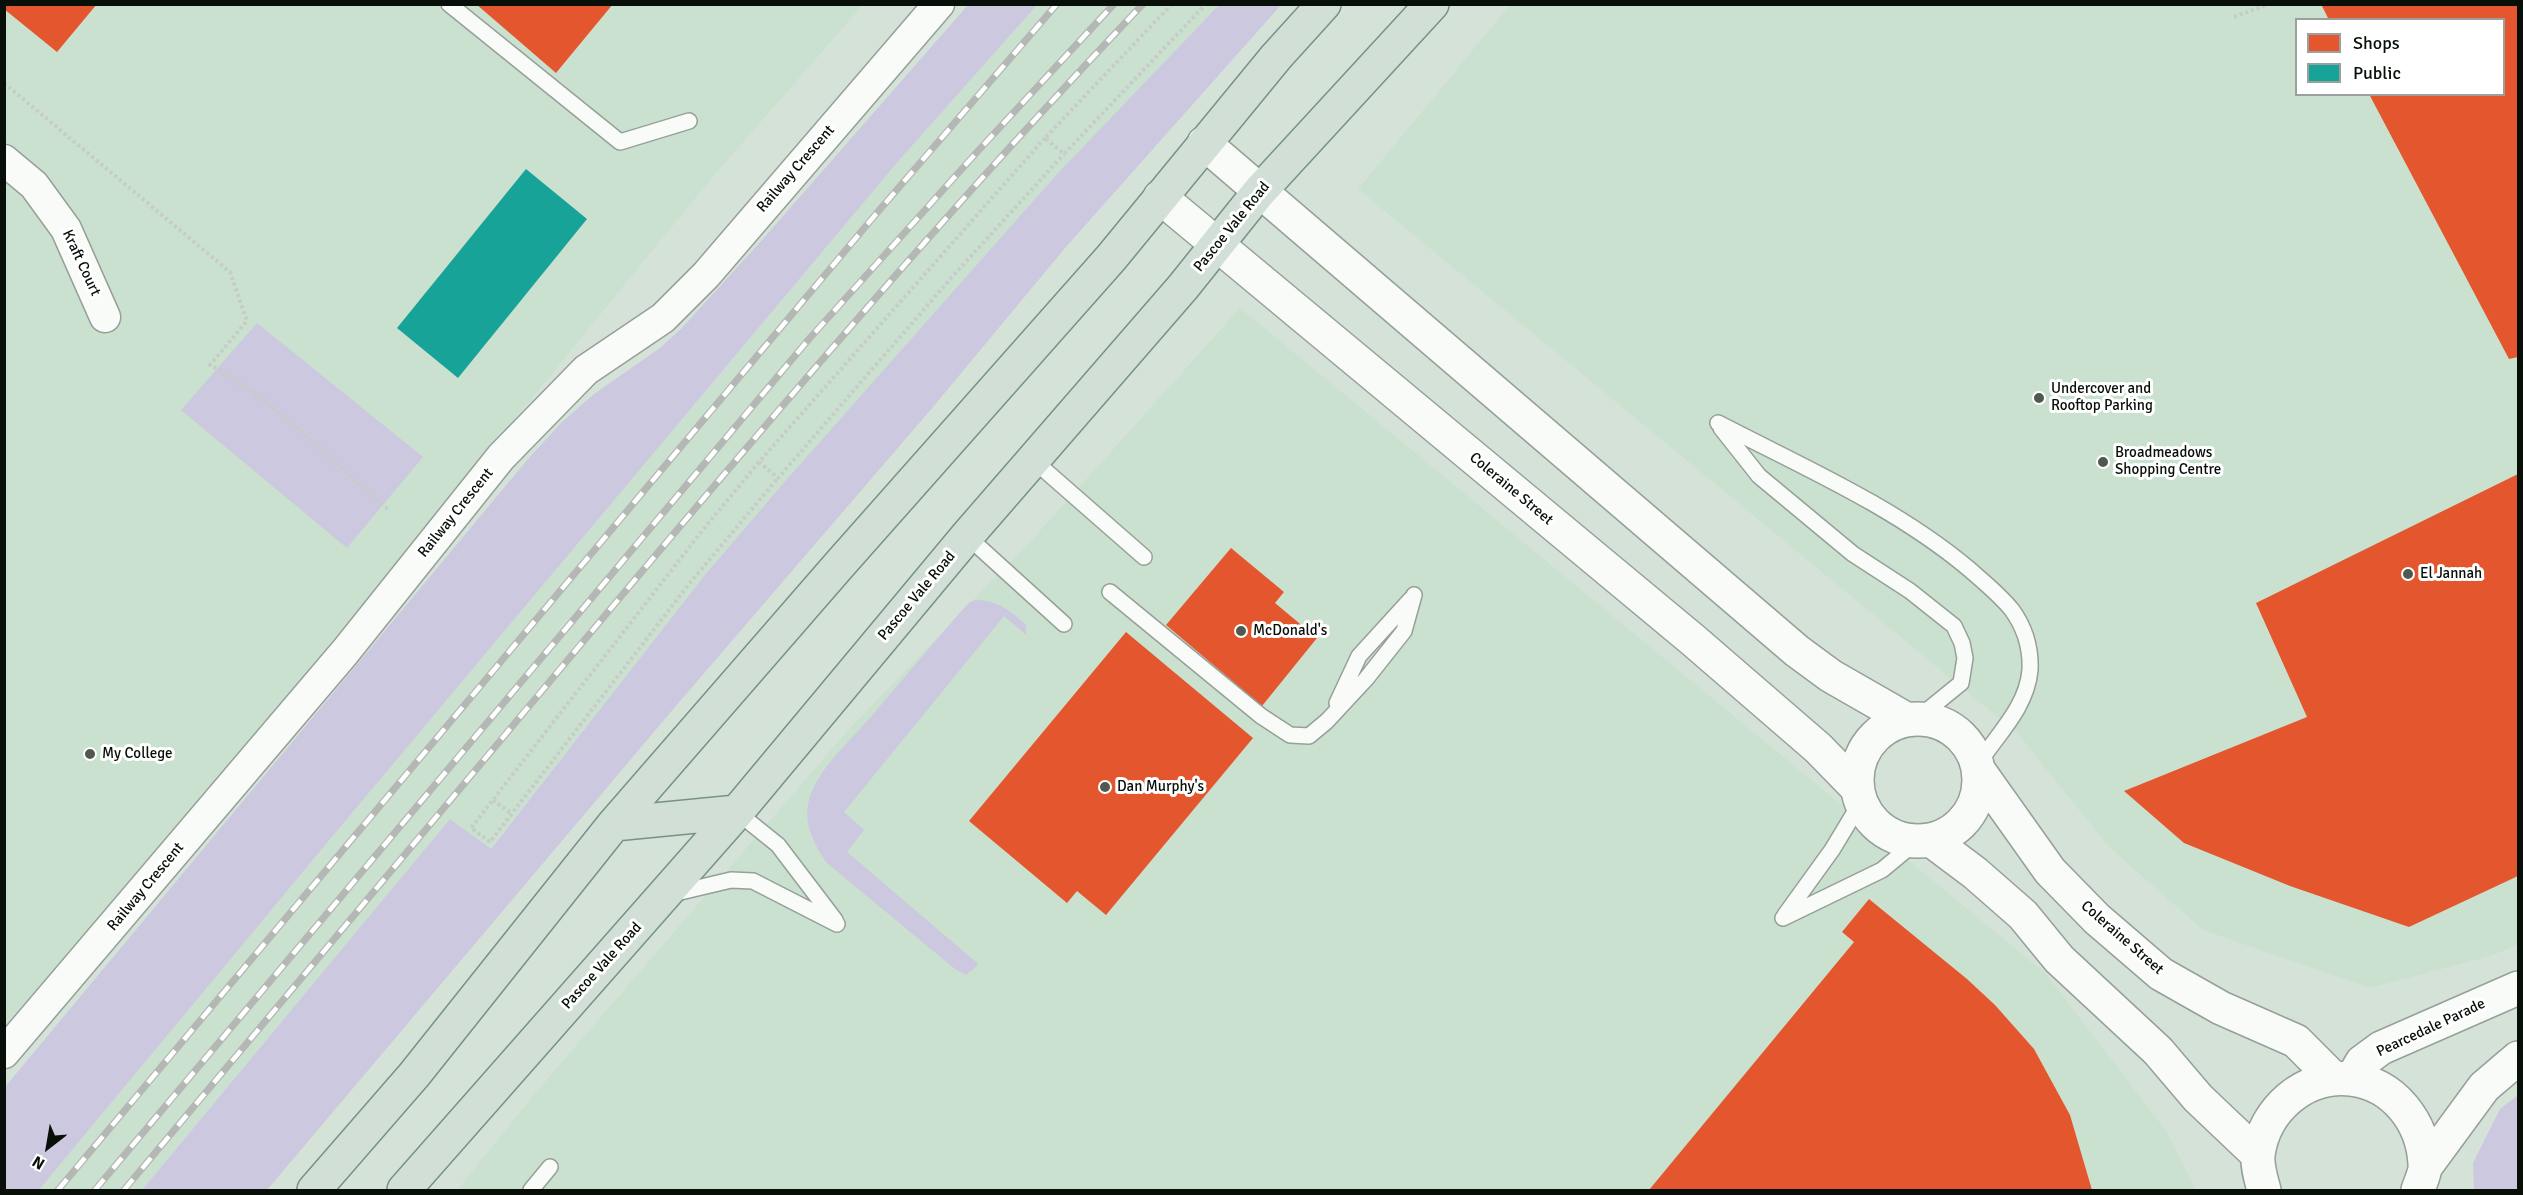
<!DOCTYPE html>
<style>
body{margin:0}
#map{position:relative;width:2523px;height:1195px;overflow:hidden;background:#d5e2d8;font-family:Signika,sans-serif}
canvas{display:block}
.frame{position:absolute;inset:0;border:6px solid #070f08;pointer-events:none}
.legend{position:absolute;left:2295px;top:18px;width:210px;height:78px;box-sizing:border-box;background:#fff;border:2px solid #9c9f9c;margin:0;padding:8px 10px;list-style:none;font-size:18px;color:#070f08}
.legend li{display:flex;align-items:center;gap:12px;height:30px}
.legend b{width:30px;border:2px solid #9c9f9c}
.north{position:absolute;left:18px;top:1117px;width:60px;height:60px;-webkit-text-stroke:4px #fff;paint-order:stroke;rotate:211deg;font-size:16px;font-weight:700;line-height:24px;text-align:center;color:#070f08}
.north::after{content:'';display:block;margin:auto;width:21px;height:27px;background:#070f08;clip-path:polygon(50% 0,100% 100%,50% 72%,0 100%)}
</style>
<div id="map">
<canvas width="2523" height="1195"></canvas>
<div class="frame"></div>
<ul class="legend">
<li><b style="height:16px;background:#e4572e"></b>Shops</li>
<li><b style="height:16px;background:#17a398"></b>Public</li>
</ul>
<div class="north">N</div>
</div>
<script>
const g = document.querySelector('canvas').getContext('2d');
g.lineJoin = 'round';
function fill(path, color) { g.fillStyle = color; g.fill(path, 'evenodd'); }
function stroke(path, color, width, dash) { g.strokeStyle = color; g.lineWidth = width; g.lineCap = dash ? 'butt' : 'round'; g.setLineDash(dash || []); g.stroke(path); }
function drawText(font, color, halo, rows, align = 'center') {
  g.font = font + ' Signika,sans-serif'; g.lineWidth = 6; g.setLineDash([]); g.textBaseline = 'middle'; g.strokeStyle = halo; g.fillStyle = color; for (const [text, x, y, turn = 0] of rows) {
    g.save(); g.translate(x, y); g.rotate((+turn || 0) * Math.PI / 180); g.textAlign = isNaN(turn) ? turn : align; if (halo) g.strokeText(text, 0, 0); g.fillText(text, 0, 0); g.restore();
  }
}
fill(new Path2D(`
 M5,5H863L710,180L400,560L5,1032Z
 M1037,5H1219L1058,173L780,487L704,576L490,849L450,820L142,1190H39L326,844L895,165Z
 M1510,5H2518V945L2490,956L2370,988L2203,930L2110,848L2018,734L1358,189ZM2296,20H2504V94H2296Z
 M1240,308L2046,974L2167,1132L2196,1190H457L537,1091L849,729L1038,533Z`), '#cbe1cf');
fill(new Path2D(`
 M968,5H1037L895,165L326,844L39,1190H5V1087L528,459L561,423L594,394L660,348L682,328L763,239Z
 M1219,5H1281L1065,248L933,407L675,707L267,1190H142L450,819L491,849L704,576L780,487L1058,173Z
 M257,323L423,457L347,548L181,410Z
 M977,600C999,601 1011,611 1026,625V635L1004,616L844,812L864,830L847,852L976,962L978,965L966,975L955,969L827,863C815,847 804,824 808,804C815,771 848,743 869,719C900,682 932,645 964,608L970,602Z
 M2518,1095V1190H2474L2473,1163L2500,1109Z`), '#ccc8df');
fill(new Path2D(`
 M4,4H97L57,52L4,9Z
 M476,4H613L556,73Z
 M2321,4H2518V357L2509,359L2369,94H2504V20H2329Z
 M2518,474V876L2409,927L2290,886L2184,843L2124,791L2307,717L2256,603Z
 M1231,548L1284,592L1275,603L1317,638L1262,706L1166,625Z
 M1126,632L1253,738L1106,915L1077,891L1067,903L969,821Z
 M1869,899L1967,979L1995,1005L2034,1049L2070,1115L2092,1190H1649L1854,942L1842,932Z`), '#e4572e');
fill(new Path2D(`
 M526,169L587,219L458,378L397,328Z`), '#17a398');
const service = new Path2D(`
 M449,4L620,142L689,121
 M1718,423C1803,467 1895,507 1969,569C1984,582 2000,595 2012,610C2025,628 2031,648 2030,670C2027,707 1997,735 1978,764
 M1721,428L1759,476L1853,554L1910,591L1954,626L1962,643L1965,658L1961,683L1918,718
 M1032,459L1144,557
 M967,536L1064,624
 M1110,592L1261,716L1290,735L1309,736L1327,721L1366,679L1404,631L1414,595
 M1337,703L1359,656L1411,599
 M737,812L778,845L835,920
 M672,894L731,880L753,881L837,924
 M1785,915L1832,850L1861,802
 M1783,918L1882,870L1917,841
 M531,1190L550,1167`);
const minor = new Path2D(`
 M4,160L34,185L66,229L105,317
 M4,1053L345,652L501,457L586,370L663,318L706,275L939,4`);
const tertiary = new Path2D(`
 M1204,143L1797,651L1831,676L1906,719
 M1160,197L1693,640L1818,748L1857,788
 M1857 780a61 61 0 1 1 122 0a61 61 0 1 1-122 0Z
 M1979,771L2050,871L2097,919L2161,974L2221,1008L2296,1041L2334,1079
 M1931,840L1975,873L2023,915L2059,959L2158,1051L2198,1098L2258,1155
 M2352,1079L2362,1062L2381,1048L2518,988
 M2426,1166L2484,1087L2518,1058
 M2264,1190C2261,1179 2257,1167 2258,1155C2264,1110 2304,1074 2351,1079C2394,1084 2423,1122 2425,1164C2426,1172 2420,1183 2418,1190`);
const primary = new Path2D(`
 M614,824L737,812
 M314,1190L414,1075L614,824L840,564L1111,258L1276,57L1324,4
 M404,1190L737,812L967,536L1183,287L1259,192L1432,4`);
stroke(service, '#969f98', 18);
stroke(minor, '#969f98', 33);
stroke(tertiary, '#969f98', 36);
stroke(primary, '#779282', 36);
stroke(new Path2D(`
 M1172,4L1045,138L1064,154L1206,4
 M2234,17L2269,4
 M4,83L230,272L247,321L210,365C278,402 331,462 390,511
 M1045,138L759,462L778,478L952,277L1064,154
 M759,462L702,531L471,828L490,842L689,584L778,478
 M493,800L512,814`), '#c7ccc9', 4, [3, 3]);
stroke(service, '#f9fbf9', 15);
stroke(minor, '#f9fbf9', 30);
stroke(tertiary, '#f9fbf9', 33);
stroke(primary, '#d1dfd7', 33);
const rail = new Path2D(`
 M58,1190L876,214L1057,4
 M95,1190L809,339L978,151L1114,4
 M124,1190C290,992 456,793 623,594C792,393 962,194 1143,4`);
stroke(rail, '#b4b7b4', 7);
stroke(rail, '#fff', 4.5, [14]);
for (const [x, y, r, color] of [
 [2039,398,6,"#4f5951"],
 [2103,462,6,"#4f5951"],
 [2408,574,6,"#4f5951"],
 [1241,631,6,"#4f5951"],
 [90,754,6,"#4f5951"],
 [1105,787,6,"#4f5951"]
]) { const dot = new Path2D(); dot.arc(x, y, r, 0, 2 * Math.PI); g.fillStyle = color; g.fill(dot); stroke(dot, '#fff', 2); }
drawText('15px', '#070f08', '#fff', [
 ["Railway Crescent",796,169,-49],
 ["Pascoe Vale Road",1232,227,-51],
 ["Kraft Court",81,263,65],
 ["Coleraine Street",1511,489,40],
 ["Railway Crescent",456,513,-51],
 ["Pascoe Vale Road",917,596,-50],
 ["Railway Crescent",146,887,-50],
 ["Coleraine Street",2122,938,41],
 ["Pascoe Vale Road",602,966,-48],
 ["Pearcedale Parade",2431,1028,-25]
]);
drawText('15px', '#070f08', '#fff', [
 ["Undercover and",2051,389],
 ["Rooftop Parking",2051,406],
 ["Broadmeadows",2115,453],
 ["Shopping Centre",2115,470],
 ["El Jannah",2420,574],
 ["McDonald's",1253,631],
 ["My College",102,754],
 ["Dan Murphy's",1117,787]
], 'left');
</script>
